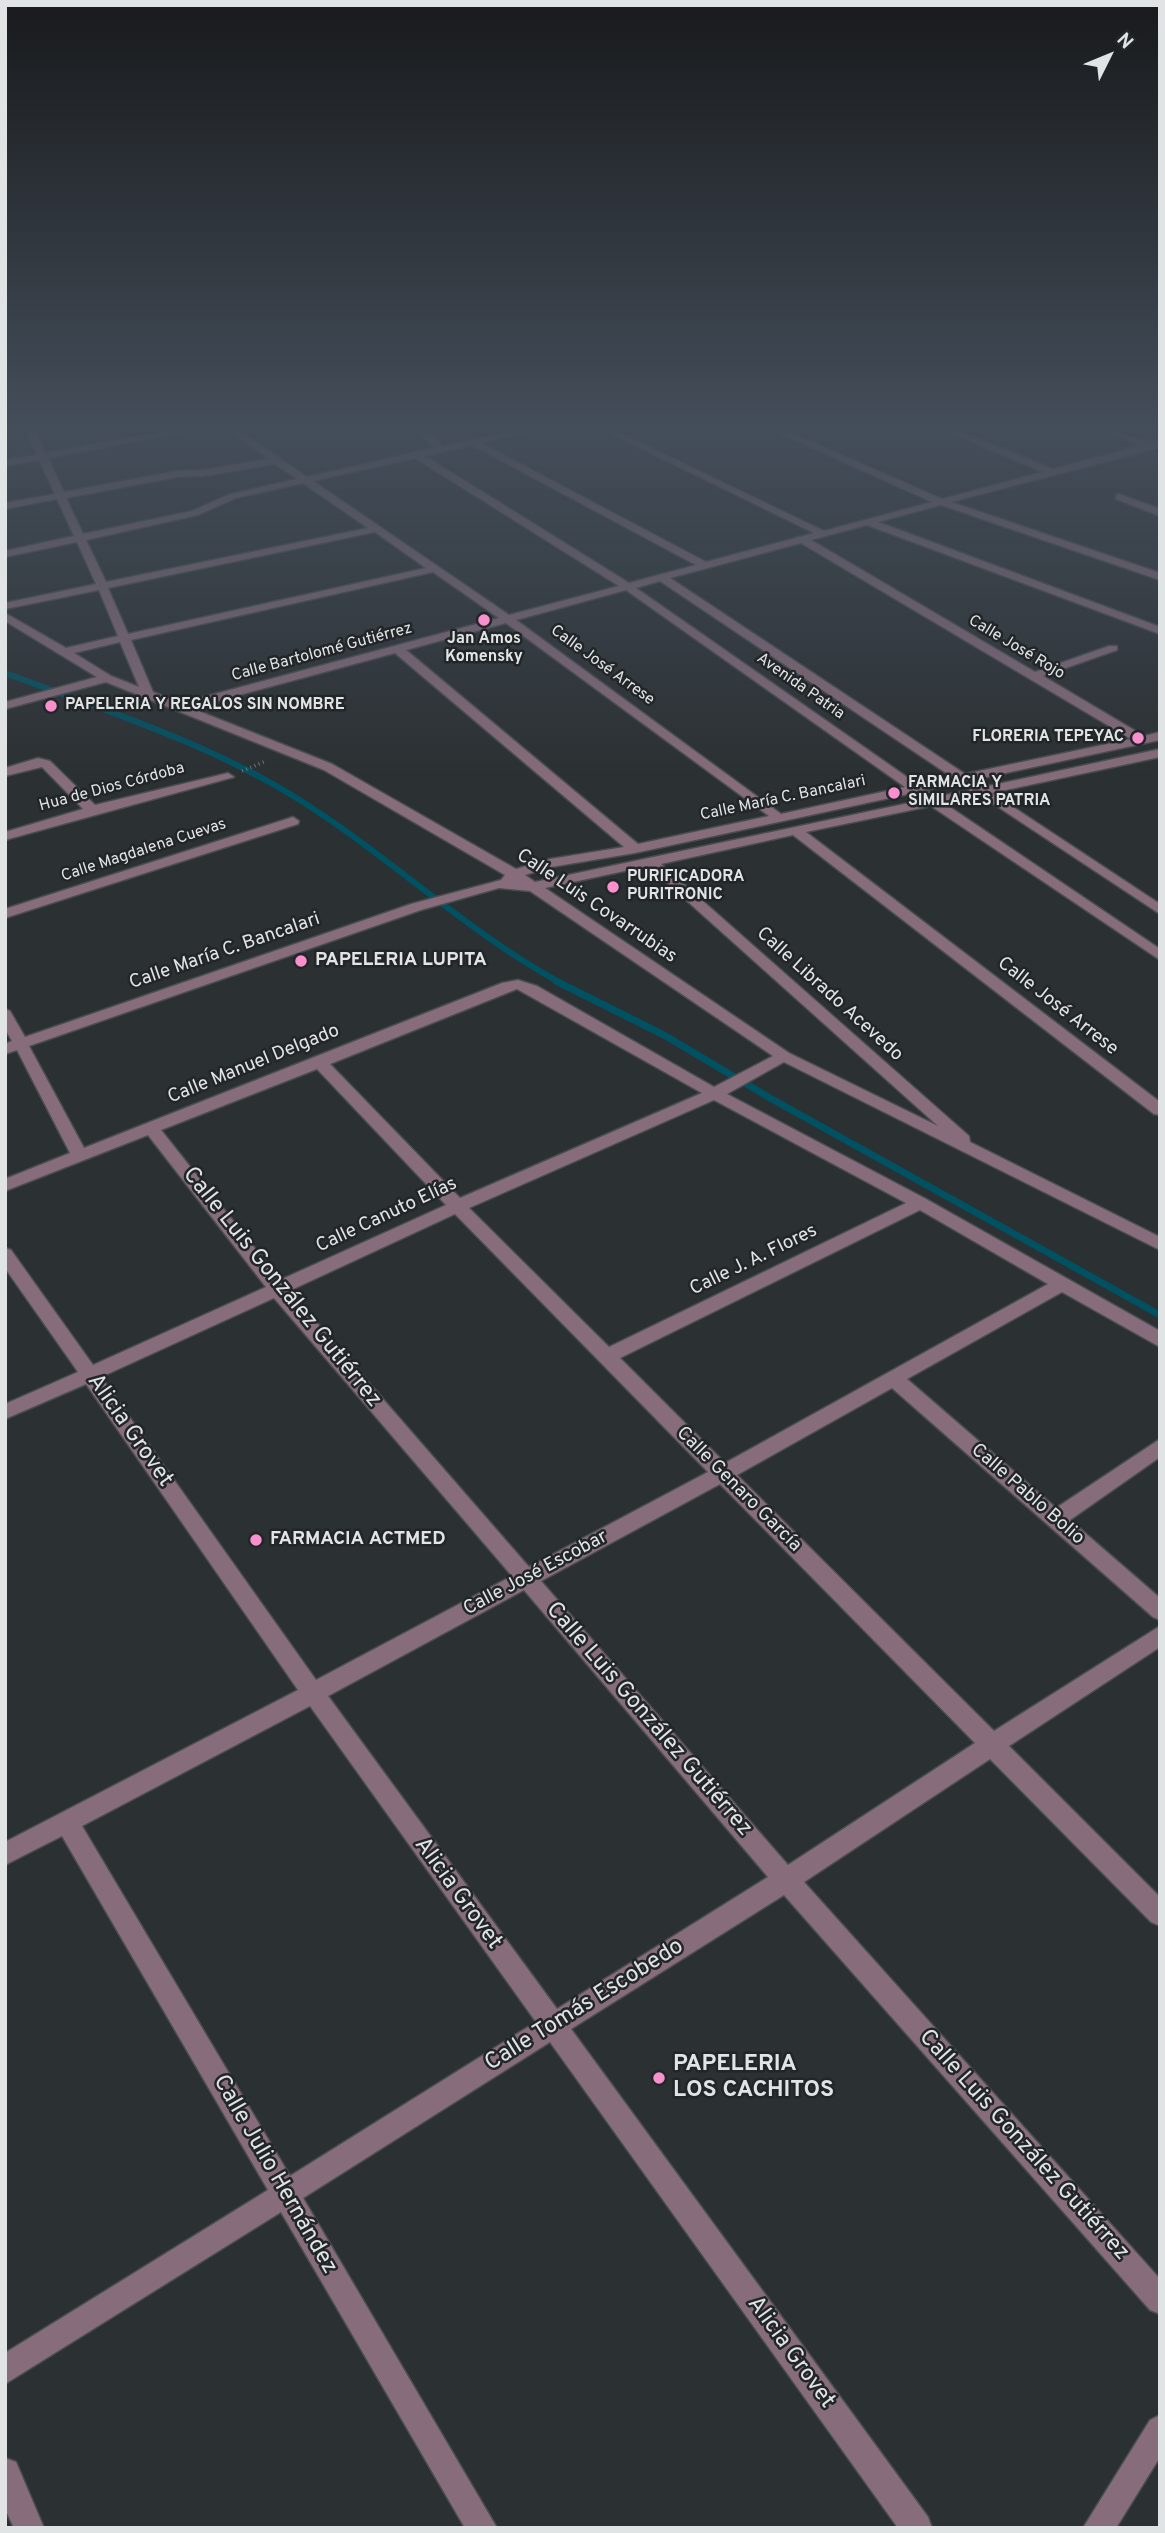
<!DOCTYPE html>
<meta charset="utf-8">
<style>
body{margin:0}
#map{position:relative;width:1165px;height:2533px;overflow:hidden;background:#2b3032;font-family:Overpass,sans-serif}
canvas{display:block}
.frame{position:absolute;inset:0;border:7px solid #e1e4e5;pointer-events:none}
.north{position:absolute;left:1074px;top:21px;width:70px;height:70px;-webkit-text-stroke:5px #222628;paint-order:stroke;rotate:47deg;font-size:19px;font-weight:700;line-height:28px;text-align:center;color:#e1e4e5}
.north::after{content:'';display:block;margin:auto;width:24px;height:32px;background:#e1e4e5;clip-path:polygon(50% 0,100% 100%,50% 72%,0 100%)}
</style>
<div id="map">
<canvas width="1165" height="2533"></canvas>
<div class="frame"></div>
<div class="north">N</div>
</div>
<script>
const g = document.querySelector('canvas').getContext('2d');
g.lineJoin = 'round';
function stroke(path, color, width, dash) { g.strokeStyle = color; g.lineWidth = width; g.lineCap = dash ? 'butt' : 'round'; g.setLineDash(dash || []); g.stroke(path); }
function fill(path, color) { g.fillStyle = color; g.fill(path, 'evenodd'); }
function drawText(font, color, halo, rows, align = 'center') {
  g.font = font + ' Overpass,sans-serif'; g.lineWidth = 5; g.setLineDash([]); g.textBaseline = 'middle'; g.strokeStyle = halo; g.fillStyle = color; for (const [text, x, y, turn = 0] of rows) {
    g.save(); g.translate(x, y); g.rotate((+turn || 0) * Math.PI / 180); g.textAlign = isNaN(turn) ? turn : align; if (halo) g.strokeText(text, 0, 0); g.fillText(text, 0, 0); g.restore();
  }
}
stroke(new Path2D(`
 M5,673C104,710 208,743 298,799C388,855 466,931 559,982`), '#005162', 6);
stroke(new Path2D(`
 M556,981L664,1035L770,1098L1160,1315`), '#005162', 7);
const minor = new Path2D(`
 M25,428H34L45,453L186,428H205L48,458L64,492L177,471L204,470L269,459L225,428H235L307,477L434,448L417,428H426L443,446L526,428H542L481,443L706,562L814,533L599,428H610L824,531L932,502L768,428H780L942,499L1043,472L939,428H951L1053,469L1140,446L1098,428C1119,428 1139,446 1160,440V446L1154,449L951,502L1160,573V580L941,505L878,522L1160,627V634L867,525L811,540L1035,672L1109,646H1117V650L1043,676L1144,736L1160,732V740L973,780L984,787L1160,749V757L992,793L1160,904V914L980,795L944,803L1160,949V960L931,806L806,832L1160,1102V1115L1154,1114L793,835L661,864L969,1136L970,1142L1160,1237V1250L784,1062L727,1094L926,1199L1160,1331V1347L1062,1292L907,1379L1056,1508L1160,1439V1457L1070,1520L1160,1598V1620L1153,1617L892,1388L737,1475L994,1731L1160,1626V1647L1009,1746L1160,1897V1926L1151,1922L990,1759L804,1882L1160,2279V2314L1150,2310L784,1895L571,2029L928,2517L932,2528H898L550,2042L303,2198L497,2528H465L281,2212L5,2384V2353L268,2190L62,1836L5,1865V1842L298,1690L86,1384L5,1419V1404L78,1372L5,1268V1248L11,1250L93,1365L266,1287L148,1135L5,1191V1179L70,1153L17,1050L5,1054V1044L12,1041L5,1029V1009L10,1011L25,1037L411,904L501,880L505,875L324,770L106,682L5,709V702L97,677L5,621V613L66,648L118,636L99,590L5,609V603L96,584L77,542L5,557V551L74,536L57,499L5,509V503L55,494L39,460L5,466V460L37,455ZM472,445L696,565L629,583L425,456ZM415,458L619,586L509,615L313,481ZM275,464L297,479L230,494L192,511L83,534L66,498L177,477L204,476ZM303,483L368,528L106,582L86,540L198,515L236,498ZM375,532L426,568L128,634L108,588ZM801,543L1131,739L965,774L670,578ZM433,572L499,618L181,703L153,692L131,640ZM660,581L952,777L917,784L636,588ZM626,590L905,787L781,814L516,620ZM506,623L769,816L638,844L406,650ZM120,642L139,687L111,676L74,653ZM395,653L624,847L550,859L516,869L332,764L191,708ZM961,783L971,790L935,797L926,790ZM913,793L923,800L535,882L525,875L551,867L635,853ZM648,866L938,1126L789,1053L545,888ZM499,888L530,891L773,1056L714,1087L537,986L518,980L502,983L84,1148L29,1046L421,910ZM517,989L702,1093L460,1198L330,1064ZM317,1069L446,1205L280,1280L161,1130ZM714,1100L906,1203L609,1347L469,1208ZM920,1210L1048,1284L725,1463L620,1358ZM455,1214L708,1472L529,1567L289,1291ZM274,1298L512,1576L316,1680L101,1377ZM720,1484L975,1743L788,1865L541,1581ZM524,1590L768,1877L557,2009L328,1696ZM310,1706L536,2022L290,2176L82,1826Z
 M1119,494L1160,509V516L1116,499V495Z
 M38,758L50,761L95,805L228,773L234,777L5,840V832L83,809L42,767L5,776V768Z
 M293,817L299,821L298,824L5,918V909Z
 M1160,2415V2457L1116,2528H1083L1150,2420Z
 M5,2458L16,2462L44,2528H14L5,2509Z`);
stroke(minor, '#484d4f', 3);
stroke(new Path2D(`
 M242,771L266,761`), '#707476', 3.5, [1, 3.5]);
fill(minor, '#876c7b');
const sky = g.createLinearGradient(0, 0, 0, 783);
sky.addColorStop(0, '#181a1c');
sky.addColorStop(0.55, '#444e5a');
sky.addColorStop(1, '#444e5a00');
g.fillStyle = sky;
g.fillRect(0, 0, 1165, 783);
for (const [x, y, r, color] of [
 [484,620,7,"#f790cd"],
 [51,706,7,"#f790cd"],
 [1138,738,7,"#f790cd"],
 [894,793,7,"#f790cd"],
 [613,887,7,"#f790cd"],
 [301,961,7,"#f790cd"],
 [256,1540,7,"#f790cd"],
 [659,2078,7,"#f790cd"]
]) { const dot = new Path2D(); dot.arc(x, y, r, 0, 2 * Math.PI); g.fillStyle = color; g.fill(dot); stroke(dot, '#222628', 2.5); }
drawText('bold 16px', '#e1e4e5', '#222628', [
 ["Jan Amos",484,640,"center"],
 ["Komensky",484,658,"center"],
 ["PAPELERIA Y REGALOS SIN NOMBRE",65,706],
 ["FLORERIA TEPEYAC",1124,738,"right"],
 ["FARMACIA Y",908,784],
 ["SIMILARES PATRIA",908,802],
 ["PURIFICADORA",627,878],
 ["PURITRONIC",627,896]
], 'left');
drawText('16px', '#e1e4e5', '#222628', [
 ["Calle José Rojo",1016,648,31],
 ["Calle Bartolomé Gutiérrez",322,653,-15],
 ["Calle José Arrese",602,666,36],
 ["Avenida Patria",800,687,35],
 ["Hua de Dios Córdoba",112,788,-15],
 ["Calle María C. Bancalari",783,799,-12],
 ["Calle Magdalena Cuevas",144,851,-18]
]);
drawText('19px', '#e1e4e5', '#222628', [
 ["Calle Luis Covarrubias",596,907,34],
 ["Calle María C. Bancalari",225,952,-19],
 ["Calle Librado Acevedo",829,995,42],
 ["Calle José Arrese",1057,1007,38],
 ["Calle Manuel Delgado",254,1065,-22],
 ["Calle Canuto Elías",387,1216,-25],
 ["Calle J. A. Flores",754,1261,-26],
 ["Calle Genaro García",738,1490,45],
 ["Calle Pablo Bolio",1027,1495,41],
 ["Calle José Escobar",536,1574,-28]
]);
drawText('bold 19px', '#e1e4e5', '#222628', [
 ["PAPELERIA LUPITA",315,961],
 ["FARMACIA ACTMED",270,1540]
], 'left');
drawText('23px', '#e1e4e5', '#222628', [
 ["Calle Luis González Gutiérrez",281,1288,51],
 ["Alicia Grovet",129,1431,55],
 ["Calle Luis González Gutiérrez",648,1720,49],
 ["Alicia Grovet",457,1894,54],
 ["Calle Tomás Escobedo",585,2006,-32],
 ["Calle Luis González Gutiérrez",1023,2146,48],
 ["Calle Julio Hernández",274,2175,60],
 ["Alicia Grovet",790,2353,54]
]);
drawText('bold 23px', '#e1e4e5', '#222628', [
 ["PAPELERIA",673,2065],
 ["LOS CACHITOS",673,2091]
], 'left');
</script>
